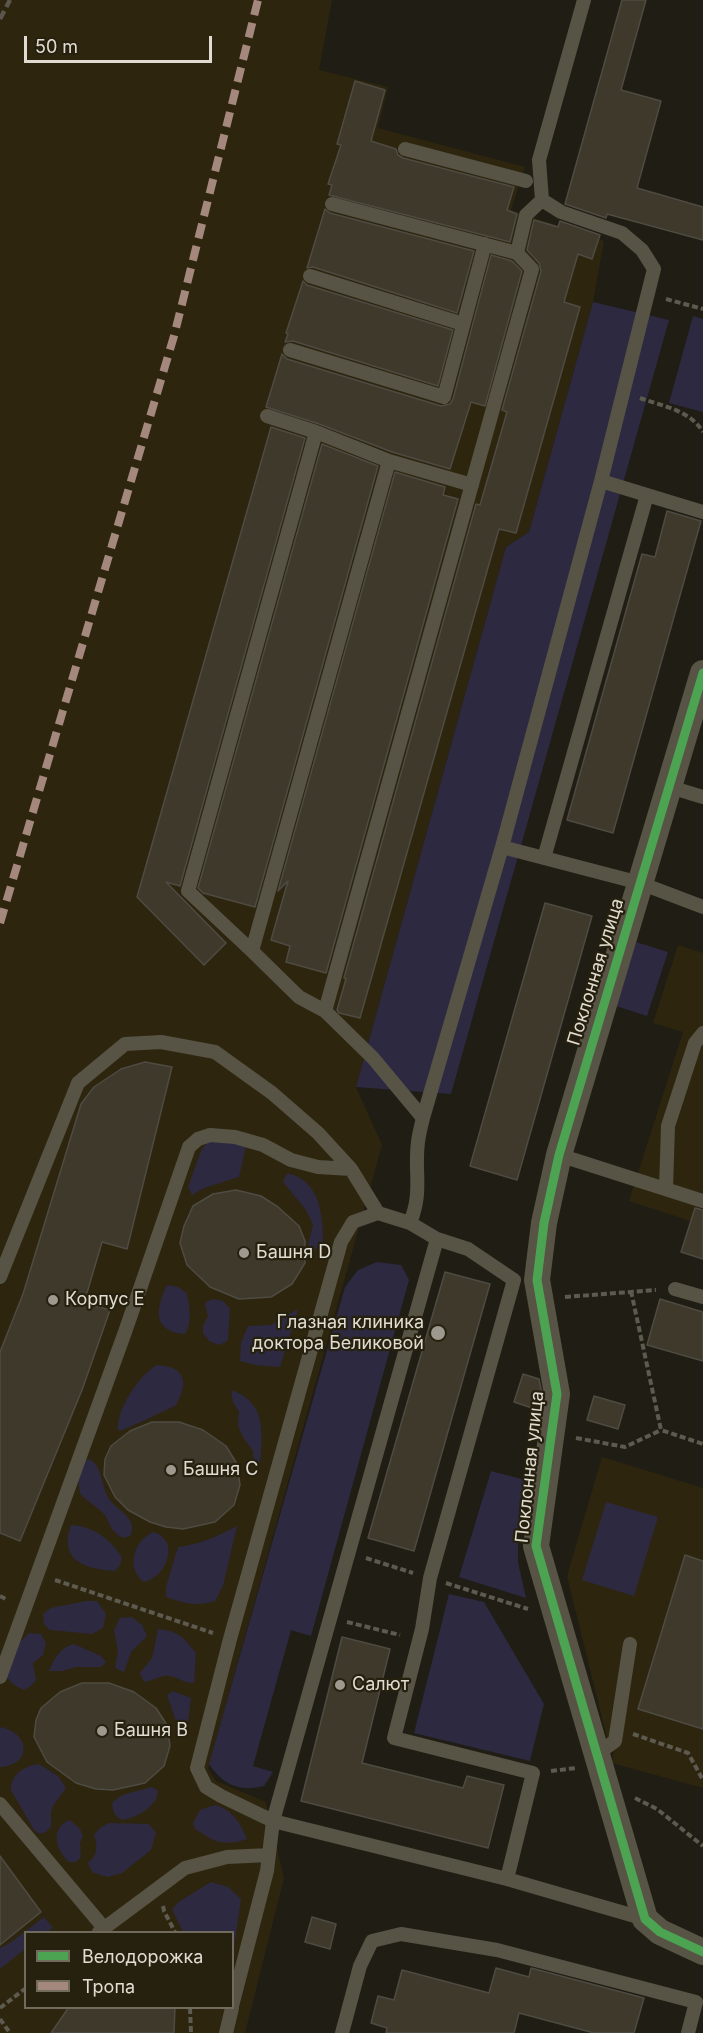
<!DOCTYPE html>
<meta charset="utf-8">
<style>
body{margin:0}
#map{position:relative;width:703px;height:2033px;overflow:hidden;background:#201d14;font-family:Inter,sans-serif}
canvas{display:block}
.legend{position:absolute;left:24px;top:1931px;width:210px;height:78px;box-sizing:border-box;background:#26200e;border:2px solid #706b5c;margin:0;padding:8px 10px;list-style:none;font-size:18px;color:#e0dcd1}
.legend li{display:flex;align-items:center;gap:12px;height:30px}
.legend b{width:30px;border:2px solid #706b5c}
.scale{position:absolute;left:24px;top:36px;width:188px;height:27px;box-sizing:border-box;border:3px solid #e0dcd1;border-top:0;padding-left:8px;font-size:18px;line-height:21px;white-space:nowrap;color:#e0dcd1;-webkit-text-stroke:4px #26200e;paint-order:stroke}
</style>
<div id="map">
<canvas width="703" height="2033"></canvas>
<ul class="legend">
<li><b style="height:8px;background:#4ca352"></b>Велодорожка</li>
<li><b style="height:8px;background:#a5887d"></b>Тропа</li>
</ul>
<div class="scale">50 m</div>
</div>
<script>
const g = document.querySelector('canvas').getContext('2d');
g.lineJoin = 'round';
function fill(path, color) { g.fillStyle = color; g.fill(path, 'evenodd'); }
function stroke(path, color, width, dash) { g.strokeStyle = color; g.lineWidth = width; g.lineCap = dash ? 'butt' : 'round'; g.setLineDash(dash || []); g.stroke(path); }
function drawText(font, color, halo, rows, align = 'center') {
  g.font = font + ' Inter,sans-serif'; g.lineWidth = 4.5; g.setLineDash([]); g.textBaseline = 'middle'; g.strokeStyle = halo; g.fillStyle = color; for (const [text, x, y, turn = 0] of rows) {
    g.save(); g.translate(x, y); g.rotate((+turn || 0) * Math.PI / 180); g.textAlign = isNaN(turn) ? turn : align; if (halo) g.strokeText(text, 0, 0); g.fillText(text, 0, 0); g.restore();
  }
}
fill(new Path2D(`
 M0,0H332L319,70L388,87L378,128L525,167L511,210L604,241L593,302L529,532L506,547L356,1087L382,1145L208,1769L216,1781L266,1802L284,1878L245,2033H0ZM26,1932H232V2008H26Z
 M678,945L703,953V1225L629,1201L683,1032L653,1023Z
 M602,1457L703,1488V1788L612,1763L615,1741L607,1738L567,1576Z`), '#2d250e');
fill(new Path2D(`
 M593,302L669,320L451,1094L356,1087L506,547L529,532Z
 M693,316L703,319V412L669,403Z
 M636,942L668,952L647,1016L616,1006Z
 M210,1138L246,1146L239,1177L204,1188L192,1195L188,1187L201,1151Z
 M287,1173C320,1180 323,1215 323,1242L313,1251L308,1245L313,1225L306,1210L283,1182Z
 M377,1262L401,1265L409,1280L311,1636L291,1630L253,1766L273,1772L264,1786C239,1792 223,1785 209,1764L345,1287L358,1270Z
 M167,1285L178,1287L187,1293C189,1306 193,1322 185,1334C151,1331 156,1309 167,1285Z
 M213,1299L223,1301L230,1309L228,1339L226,1342L219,1345L209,1341L203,1333V1326L208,1316L205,1305L206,1302Z
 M298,1309L280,1367L255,1365L240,1361L241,1343L248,1326L271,1325Z
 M157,1365C186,1367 189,1382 176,1405C169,1409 123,1431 118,1431C115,1411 140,1374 157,1365Z
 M231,1390C266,1402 263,1432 260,1462L254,1466L253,1451L243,1437L238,1425L239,1411L233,1403Z
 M89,1459C102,1465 101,1484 108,1497C115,1510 140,1518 130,1536L123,1538C107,1529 112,1522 102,1512C95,1505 86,1501 80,1493L78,1479L83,1462Z
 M491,1471L529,1481L518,1526V1562L526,1598L459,1577Z
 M606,1502L658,1517L634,1596L582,1580Z
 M71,1525C93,1526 110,1539 122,1557L120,1565L115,1571C86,1569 58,1561 71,1525Z
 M237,1526L223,1586L215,1601C197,1607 184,1603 166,1597V1587L178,1547C201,1544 218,1536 237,1526Z
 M153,1532C181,1540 167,1577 144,1582C125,1568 134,1541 153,1532Z
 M449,1594L484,1602L544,1704L530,1761L414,1733Z
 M86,1601H97L106,1614L103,1628L92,1634L50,1630L44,1624L43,1614L51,1608Z
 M132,1617L142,1625L147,1636L131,1652L124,1672L115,1668L118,1651L114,1630L120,1618Z
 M158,1629C179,1631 183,1637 196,1653L194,1683C183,1684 175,1674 164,1676C158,1677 151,1681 144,1682L140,1673L152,1658Z
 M29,1633L41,1634L46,1643L43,1655L33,1663L36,1680L31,1686L23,1690L14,1685L7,1678V1669L14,1660L18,1644Z
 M74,1644L101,1656L106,1662L101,1667H76L62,1671H49C54,1659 60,1647 74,1644Z
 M173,1691L191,1698L188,1723L182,1738L167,1695Z
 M3,1727C7,1729 13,1731 16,1734C33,1750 19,1767 0,1767V1728Z
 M39,1764L58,1776L66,1788L53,1806L51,1812V1827L46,1832L40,1834L34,1830L11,1790C11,1774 24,1766 39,1764Z
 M152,1787L158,1791C157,1807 136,1818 122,1820C114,1816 113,1812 112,1803L122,1795Z
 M215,1805C232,1809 241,1824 247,1839C223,1847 215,1842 195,1829L193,1823L200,1810Z
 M70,1820L80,1829L83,1836L80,1843L81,1857L76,1862H69C56,1850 49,1828 70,1820Z
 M109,1823L149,1824L156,1833L151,1850L122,1873L107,1877L92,1872L88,1863C98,1854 98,1847 94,1835L101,1827Z
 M211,1882L228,1887L241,1899L233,1955L232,1932H183L172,1909L180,1901Z
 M44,1917L53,1928L47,1932H26L25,1949L0,1969V1948L10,1943Z`), '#2d2941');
const building = new Path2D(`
 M622,0H646L621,90L661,101L637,188L703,207V240L607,214L606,218L565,204Z
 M355,81L385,90L371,141L396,149L398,155L403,158L514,187L507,210L517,214L510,242L329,195L332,185L328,184L341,145L337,144Z
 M325,209L330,213L474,251L457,313L313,267L307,268Z
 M534,220L558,227L560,221L600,235L592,259L578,254L564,302L580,307L516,533L499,529L360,1018L339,1013L337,1010L346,979L344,978L476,504L480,505L507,412L502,410L541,271L539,263L527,250Z
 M491,255L512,261L522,271L485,406L471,402L450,469L392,452L319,424L266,407L282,354L287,359L441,406L450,404L453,399Z
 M303,281L307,285L453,330L438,386L293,341L285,342L288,334L286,333Z
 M271,427L305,438L180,886L166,882L226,943L204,965L137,897Z
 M322,444L378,466L255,907L203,893L198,888Z
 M395,472L445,487L443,495L458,499L326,973L286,962L290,946L271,940L288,881L278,891Z
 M667,511L701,521L613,833L567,820L642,554L655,557Z
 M545,903L592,916L517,1180L470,1166Z
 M145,1062L172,1067L127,1249L102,1242L84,1303L110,1310L82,1390L20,1541L0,1533V1352L23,1294L81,1104L94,1087L121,1069Z
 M236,1190L261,1196L278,1207L299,1226L305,1241V1263L292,1284L271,1297L239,1299L210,1287L187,1265L180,1243L184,1226L193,1206L213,1194Z
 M695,1208L703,1210V1259L681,1252Z
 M445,1272L490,1284L414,1551L368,1538Z
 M660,1299L703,1312V1361L647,1345Z
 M523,1374L539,1379L542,1394L538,1410L514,1402Z
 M594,1396L625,1405L618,1429L587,1420Z
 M152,1422H179L203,1430L226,1446L237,1464L240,1485L234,1505L215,1522L183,1529L166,1527L150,1522L128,1510L115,1497L104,1475L105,1459L111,1446L130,1431Z
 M685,1555L703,1561V1729L638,1709Z
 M342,1637L390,1649L362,1763L463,1788L467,1776L504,1785L488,1848L301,1801Z
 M82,1683H109L134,1692L156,1708L167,1725L170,1746L164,1766L145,1783L113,1790L96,1789L76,1783L47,1762L34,1737L36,1720L41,1708L60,1692Z
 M0,1856L41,1912L0,1945Z
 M312,1917L336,1924L330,1949L305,1942Z
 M496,1968L529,1977L531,1968L644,1998L634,2033H594L519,2013L514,2033H386L387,2028L371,2023L378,1996L394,2000L402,1970L489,1993Z
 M69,2007H175L174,2033H51Z`);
fill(building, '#3e392a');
stroke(building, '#4e4b43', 1.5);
stroke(new Path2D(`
 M666,299L703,309
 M640,398C662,406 690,410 703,432
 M631,1291L661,1430L703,1444
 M85,1297L114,1307
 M565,1297L656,1290
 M576,1438L625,1447L661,1430
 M366,1558L413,1573
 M55,1580L213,1633
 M446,1583L528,1609
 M0,1596L8,1600
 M347,1622L400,1635
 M633,1734L688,1753L703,1780
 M551,1771L576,1768
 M635,1798L657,1809L703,1846
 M163,1906L164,1911L175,1932
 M0,2008L26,1988
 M190,2008L191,2033
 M0,2019L10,2033`), '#5d5a50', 4, [6, 3]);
stroke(new Path2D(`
 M584,0L539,160L542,200L561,212L622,233L642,250L654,269L601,481L703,512
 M405,149L526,181
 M332,204L517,253
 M310,276L463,324
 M290,350L444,397L485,244
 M267,416L316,432
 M472,485L389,461L252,951L299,997L325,1011L532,269L517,253L526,215L542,200
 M670,787L703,797
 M502,847L640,883L703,907
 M544,858L647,495
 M252,951L188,891L316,432L389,461
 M325,1011L373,1058L423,1118
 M559,1155L703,1201
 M666,1189L668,1126L695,1043L703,1033
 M410,1223C423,1191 414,1173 418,1142C419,1134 421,1126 423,1118L502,847L601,481
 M0,1277L78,1083L125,1044L161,1042L215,1052L272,1093L318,1133L351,1169L378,1213
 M675,1289L703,1297
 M0,1677L125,1332L189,1147L198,1139L210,1135L235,1137L263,1145L291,1160L318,1167L351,1169
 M597,1754L615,1741L630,1644
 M0,1804L104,1928
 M507,1879L533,1773L394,1738L422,1629L430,1578L514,1280L468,1249L437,1239L410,1223L378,1213L353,1222L341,1242L230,1639L197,1768L206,1787L221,1796L273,1821L507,1879L645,1919
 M99,1932L185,1868L227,1857L269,1855
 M232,2006L267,1871L273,1821L437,1239
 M226,2033L232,2008
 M342,2033L360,1966L372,1941L401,1934L497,1950L696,2002L688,2033`), '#575345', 14);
stroke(new Path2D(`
 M703,673L559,1155L544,1223L537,1280L557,1394L536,1546L645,1919L660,1932L703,1952`), '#575345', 26);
stroke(new Path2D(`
 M0,19L10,0`), '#5a564c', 4.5, [9, 4.5]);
stroke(new Path2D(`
 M0,923L174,336L258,0`), '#a5887d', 8, [15, 8]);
stroke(new Path2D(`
 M703,673L559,1155L544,1223L537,1280L557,1394L536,1546L645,1919L660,1932L703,1952`), '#4ca352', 9);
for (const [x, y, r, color] of [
 [244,1253,6,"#9d998f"],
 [53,1300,6,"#9d998f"],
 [438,1333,8,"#9d998f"],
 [171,1470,6,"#9d998f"],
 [340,1685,6,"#9d998f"],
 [102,1731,6,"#9d998f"]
]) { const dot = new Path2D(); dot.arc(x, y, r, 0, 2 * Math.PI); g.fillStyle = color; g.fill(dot); stroke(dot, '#26200e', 2); }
drawText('18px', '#e0dcd1', '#26200e', [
 ["Поклонная улица",596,972,-73],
 ["Поклонная улица",530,1467,-84]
]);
drawText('18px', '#e0dcd1', '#26200e', [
 ["Башня D",256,1253],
 ["Корпус E",65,1300],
 ["Глазная клиника",424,1323,"right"],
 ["доктора Беликовой",424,1344,"right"],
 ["Башня C",183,1470],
 ["Салют",352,1685],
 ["Башня B",114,1731]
], 'left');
</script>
